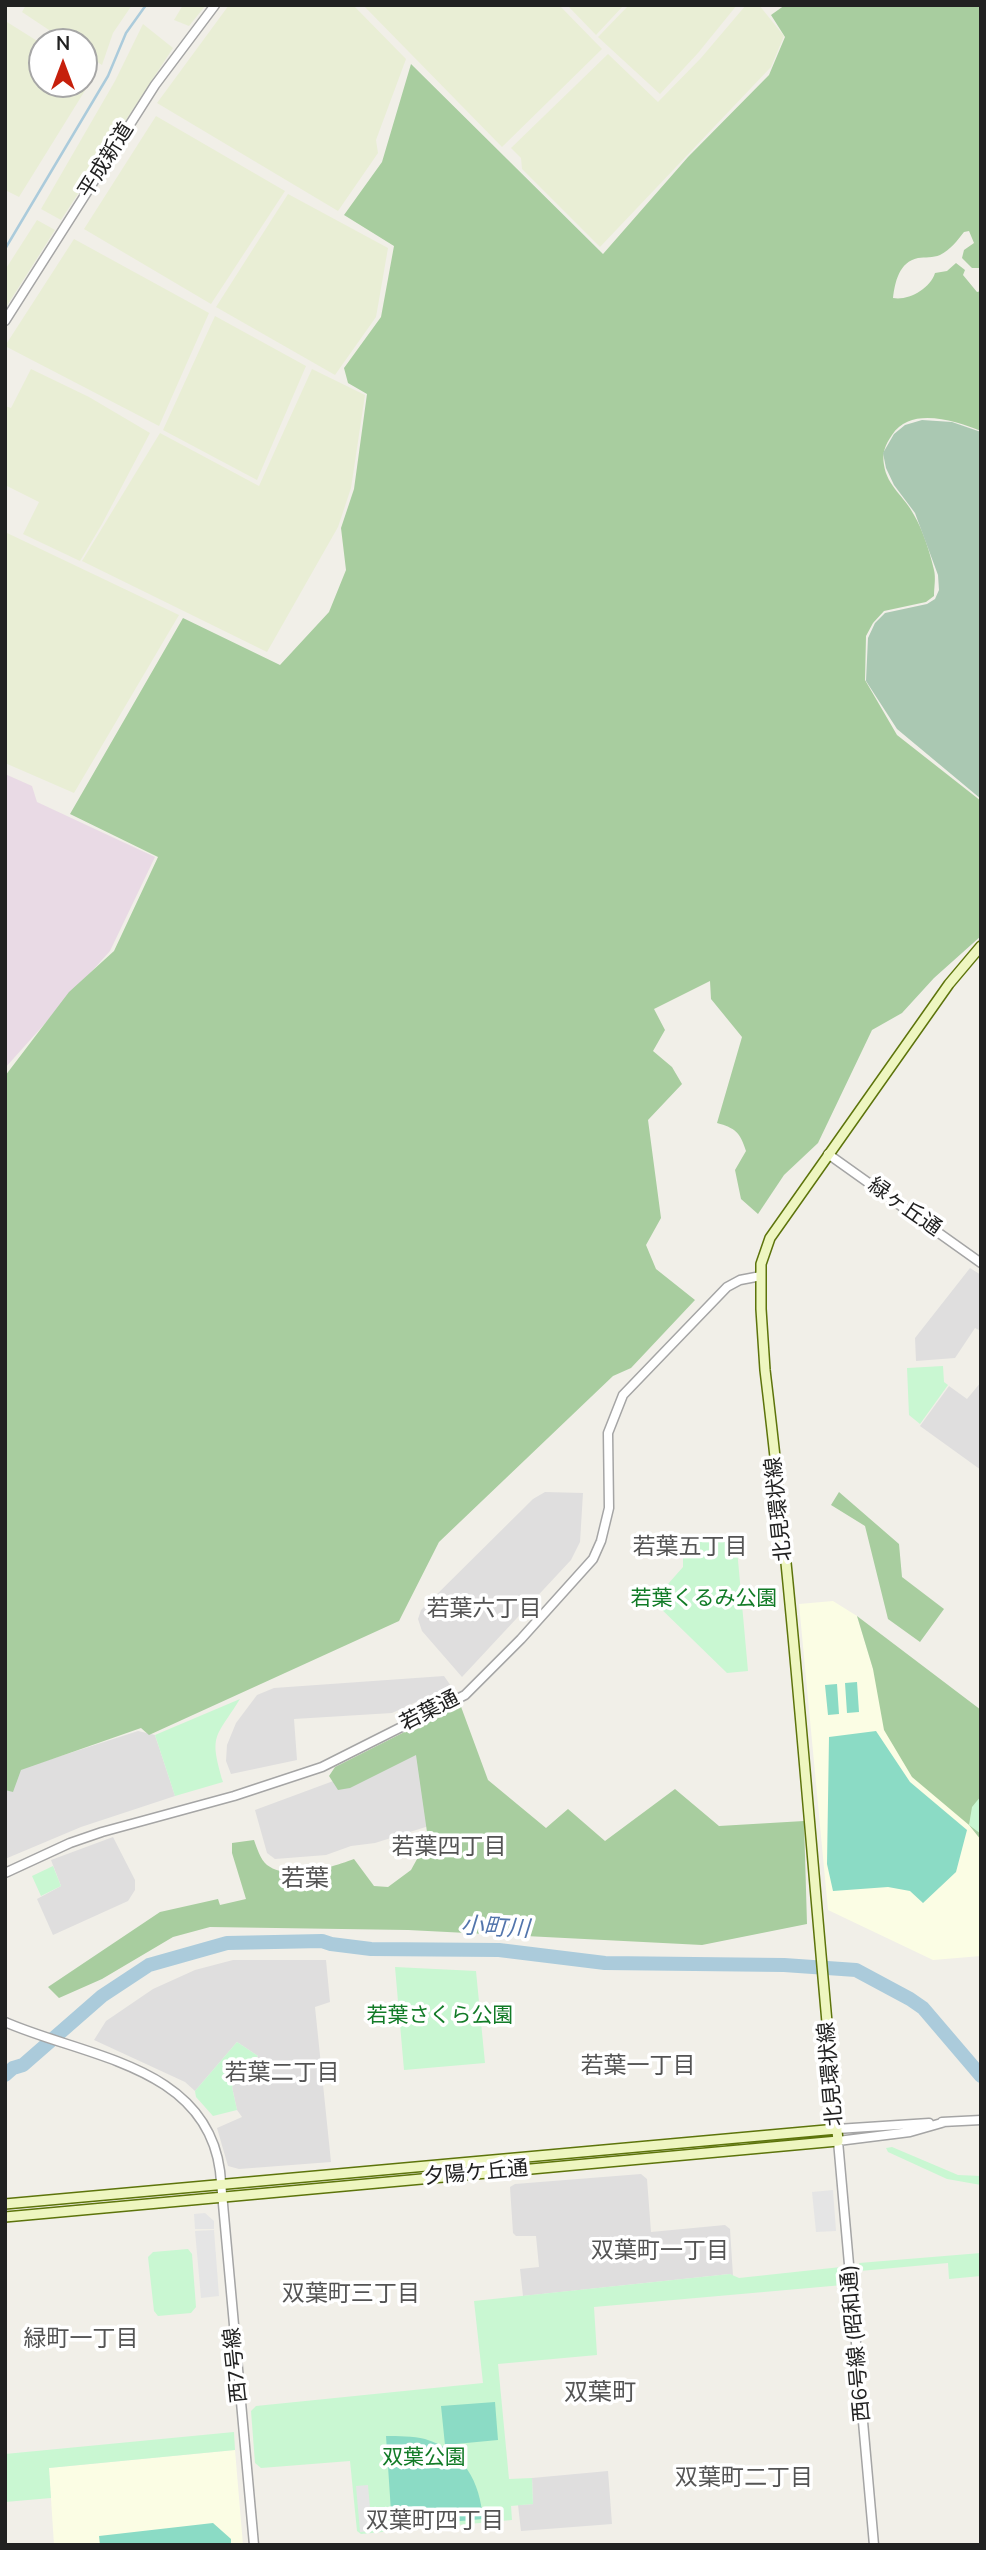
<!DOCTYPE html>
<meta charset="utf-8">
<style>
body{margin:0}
#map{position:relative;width:986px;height:2550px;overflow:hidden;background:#f1efe8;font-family:"Nunito Sans",sans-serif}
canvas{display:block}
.frame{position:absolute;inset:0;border:7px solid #212121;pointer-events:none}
.north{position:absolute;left:28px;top:28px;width:70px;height:70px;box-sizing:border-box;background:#fff;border:2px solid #a6a6a6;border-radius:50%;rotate:0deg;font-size:19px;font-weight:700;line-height:28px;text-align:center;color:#212121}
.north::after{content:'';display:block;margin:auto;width:24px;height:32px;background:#c6200c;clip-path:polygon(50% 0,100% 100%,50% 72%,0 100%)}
</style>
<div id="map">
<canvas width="986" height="2550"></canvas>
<div class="frame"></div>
<div class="north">N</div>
</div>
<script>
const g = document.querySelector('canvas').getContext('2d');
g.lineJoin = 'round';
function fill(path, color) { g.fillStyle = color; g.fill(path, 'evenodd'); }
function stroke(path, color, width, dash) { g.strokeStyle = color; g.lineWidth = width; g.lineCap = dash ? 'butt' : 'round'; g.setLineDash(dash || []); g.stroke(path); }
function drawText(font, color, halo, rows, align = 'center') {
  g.font = font + ' "Nunito Sans","Noto Sans JP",sans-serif'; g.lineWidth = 7; g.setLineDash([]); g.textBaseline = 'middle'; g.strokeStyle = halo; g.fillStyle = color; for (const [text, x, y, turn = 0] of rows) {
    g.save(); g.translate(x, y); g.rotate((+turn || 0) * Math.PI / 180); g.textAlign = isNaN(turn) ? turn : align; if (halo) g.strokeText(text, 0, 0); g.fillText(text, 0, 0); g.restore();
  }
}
fill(new Path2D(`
 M970,1268L981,1275V1331L975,1328L955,1358L916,1361L915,1338Z
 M981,1382V1470L920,1426L949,1386L967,1399Z
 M545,1492L583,1493L580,1542L571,1560L462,1677L422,1631L418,1619L421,1610L533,1499Z
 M444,1676L451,1686L392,1713L294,1719L297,1760L231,1774L226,1761L227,1745L236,1723L257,1695L274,1688Z
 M138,1731L155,1735L175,1796L81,1827L5,1859V1774Z
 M417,1750L432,1825L375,1843L351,1846L326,1855L275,1859L267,1853L255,1810Z
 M113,1837L135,1880V1890L128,1901L53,1935L37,1899L61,1886L51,1860Z
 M233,1960H326L330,2002L315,2007L331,2162L239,2169L228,2166L217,2128L242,2117L237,2110L232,2087L238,2076L258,2056L237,2042L195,2091L185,2082L94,2040L106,2021L153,1989L195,1970Z
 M641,2174L647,2179L651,2232L725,2225L730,2229L733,2276L730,2274L523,2296L520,2269L539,2267L536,2236H516L513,2233L510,2187L515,2184Z
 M608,2471L612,2524L521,2531L518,2505L533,2504L532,2478Z`), '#dfdede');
fill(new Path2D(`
 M5,774L32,786L37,802L155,857L110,951L5,1068Z`), '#e9dae5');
fill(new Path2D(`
 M833,1601L857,1616L873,1669L981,1834V1956L933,1960L828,1910L799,1604Z
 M235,2450L243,2545H54L49,2468Z`), '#fbfde4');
fill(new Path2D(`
 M26,5H132L113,33L102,65L84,53V42H67L22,12Z
 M183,5H206L189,26L174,20Z
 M229,5H353L406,59L376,140L378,153L338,211L157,103Z
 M363,5H559L602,49L502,147Z
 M567,5H624L596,35Z
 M629,5H737L698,53L660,94L598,37Z
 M746,5H759L784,36L771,67L600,247L522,169L521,158L511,148L608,54L658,102L701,58Z
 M7,22L42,44V84H84V70L94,76L19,197L5,190V25Z
 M143,24L173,48L61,220L41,209L115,81Z
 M156,116L285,191L211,304L84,229Z
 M288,194L388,248L376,317L335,375L216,307Z
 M37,220L55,230L5,309V270Z
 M74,239L209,313L159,426L5,346Z
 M215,316L306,366L257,480L163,430Z
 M31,369L89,397L150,433L102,524L80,561L23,534L39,502L5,485V406L11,408Z
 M312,369L365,395L351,488L338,527L267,652L82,561L160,433L259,486Z
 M5,532L179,615L74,793L5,763Z`), '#e9eed5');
fill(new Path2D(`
 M785,5H981V268H972L962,258L964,250L974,243L969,231L964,232C957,241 951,249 940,255C933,258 925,257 918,258C899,262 895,282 893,298C908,301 930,289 935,273L947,271L956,263L965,270L963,275L977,292L981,291V431C955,421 911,406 892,435C885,445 882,453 884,465C887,486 905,497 914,515C923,530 930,553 934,570C936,578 934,588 934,596L926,602L884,611L873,623L866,636L865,680L897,735L981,801V936L934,978L902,1013L872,1030L818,1143L784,1175L758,1214L741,1199L735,1170L746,1151C740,1132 735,1128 717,1123L742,1037L711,999L710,981L654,1009L665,1030L653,1051L672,1067L682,1084L648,1120L661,1218L646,1245L656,1269L695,1300L631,1368L613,1376L439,1542L399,1621L149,1735L141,1728L21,1770L13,1792L5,1790V1076L69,992L114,951L158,857L70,814L183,618L280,665L329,612L346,570L341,528L354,489L367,394L348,383L344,368L381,317L394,246L344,215L382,162L411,64L603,254L688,157L769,75L785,37L771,15Z
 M839,1492L899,1544L902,1577L944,1609L920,1642L888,1619L865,1526L831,1505Z
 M857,1616L981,1710V1840L969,1825L912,1777L884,1730L873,1669Z
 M460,1704L488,1780L546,1828L568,1809L605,1841L675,1789L719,1826L804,1821L807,1924L702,1945L408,1930L210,1927L173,1937L102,1979L59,1998L48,1987L160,1912L218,1899L220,1905L246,1899L232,1853V1843L254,1840C257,1848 260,1859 267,1865C288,1881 333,1867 354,1859L374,1886L388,1887L411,1870L428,1839L416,1755L350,1788L338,1790L329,1776L335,1767Z`), '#a8cd9f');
fill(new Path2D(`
 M922,420L952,422L981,432V799L897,729L866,681L868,638L875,623L885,613L927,604L935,599L939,590L938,575L915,513L894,485L886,468L883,453L894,434L905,425Z`), '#aac8b2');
fill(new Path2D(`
 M943,1366L944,1382L948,1385L920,1424L909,1415L907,1368Z
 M736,1538L748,1671L727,1673L653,1601L683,1567V1541Z
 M240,1699C215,1739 209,1734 223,1782L175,1796L155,1735Z
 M981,1796V1834L969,1825L972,1807Z
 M53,1866L61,1886L41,1896L32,1876Z
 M395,1967L476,1971L485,2063L404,2070Z
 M237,2042L258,2056L238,2076L232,2087L237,2110L213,2116L196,2097L195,2091Z
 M892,2147L958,2175L981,2176V2185L947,2179L888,2152L886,2148Z
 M188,2249L192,2254L196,2307L191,2313L158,2316L154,2311L148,2257L153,2252Z
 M981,2253V2276L949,2279L948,2263L860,2271L859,2263Z
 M841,2267L843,2285L594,2307L597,2355L498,2364L509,2479L532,2478L533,2504L511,2506L512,2520L361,2534L357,2531L350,2461L261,2468L255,2463L251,2411L256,2406L483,2383L474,2301L730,2274L739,2278Z
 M234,2432L235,2450L49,2468L51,2498L5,2502V2454Z`), '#c9f7d2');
fill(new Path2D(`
 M857,1682L859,1712L847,1713L845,1683Z
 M837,1684L839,1714L828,1715L825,1685Z
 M876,1731L910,1782L967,1830L956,1872L923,1903L910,1891L888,1887L833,1891L827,1864L829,1737Z
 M495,2402L498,2440L445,2445L441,2406Z
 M386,2436C398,2436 413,2436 425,2439C464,2451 480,2482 483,2519L392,2527Z
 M213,2523L231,2539V2545H100L99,2536Z`), '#8bdbc5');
fill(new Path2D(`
 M833,2190L836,2231L816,2232L812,2192Z
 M205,2213L214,2221V2229H195L194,2214Z
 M214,2230L219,2296L201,2298L195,2231Z
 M368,2485L372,2531L360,2532L356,2486Z`), '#e5e5e5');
stroke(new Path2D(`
 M5,249L108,76L126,33L146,5`), '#abcbdb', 2.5);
stroke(new Path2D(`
 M5,2075L13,2068L23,2065L102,1996L149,1965L227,1943L322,1941L331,1944L371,1949L499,1950L605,1963L784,1965L856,1970L910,1999L923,2008L981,2076`), '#abcbdb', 14);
const tertiary = new Path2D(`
 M5,321L155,85L215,5
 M828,1154L981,1263
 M5,1873L70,1843L102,1832L234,1796L322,1767L465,1695L521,1639L593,1559L601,1541L609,1508L608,1433L623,1395L727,1287L740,1280L761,1276
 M5,2022C85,2057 206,2065 220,2171L254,2545
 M942,2122L981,2120
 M837,2129L929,2123
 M874,2545L838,2141L910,2132L945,2122`);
const secondary = new Path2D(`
 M5,2204L837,2129
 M5,2217L838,2141C813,1884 796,1626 765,1370L761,1309V1264L770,1238L949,984L981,946`);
stroke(tertiary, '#a5a5a5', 11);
stroke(secondary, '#5d740b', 12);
stroke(tertiary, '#fff', 8);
stroke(secondary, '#eef6c0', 9);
drawText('21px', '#212121', '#fff', [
 ["平成新道",107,161,-58],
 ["緑ヶ丘通",904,1208,35],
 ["北見環状線",780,1509,-96],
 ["若葉通",430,1712,-27],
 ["北見環状線",832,2074,-95],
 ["夕陽ケ丘通",476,2174,-5],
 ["西6号線 (昭和通)",857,2343,-95],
 ["西7号線",237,2365,-96]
]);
drawText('21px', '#127b27', '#fff', [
 ["若葉くるみ公園",704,1600],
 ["若葉さくら公園",440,2017],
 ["双葉公園",424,2459]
]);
drawText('23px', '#545454', '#fff', [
 ["若葉五丁目",690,1548],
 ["若葉六丁目",484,1610],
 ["若葉四丁目",449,1848],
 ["若葉一丁目",638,2067],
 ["若葉二丁目",282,2074],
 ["双葉町一丁目",660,2252],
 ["双葉町三丁目",351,2295],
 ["緑町一丁目",81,2340],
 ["双葉町二丁目",744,2479],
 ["双葉町四丁目",435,2522]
]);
drawText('italic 23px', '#5275ac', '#fff', [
 ["小町川",495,1929,3]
]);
drawText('24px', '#545454', '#fff', [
 ["若葉",305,1880],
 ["双葉町",600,2394]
]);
</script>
